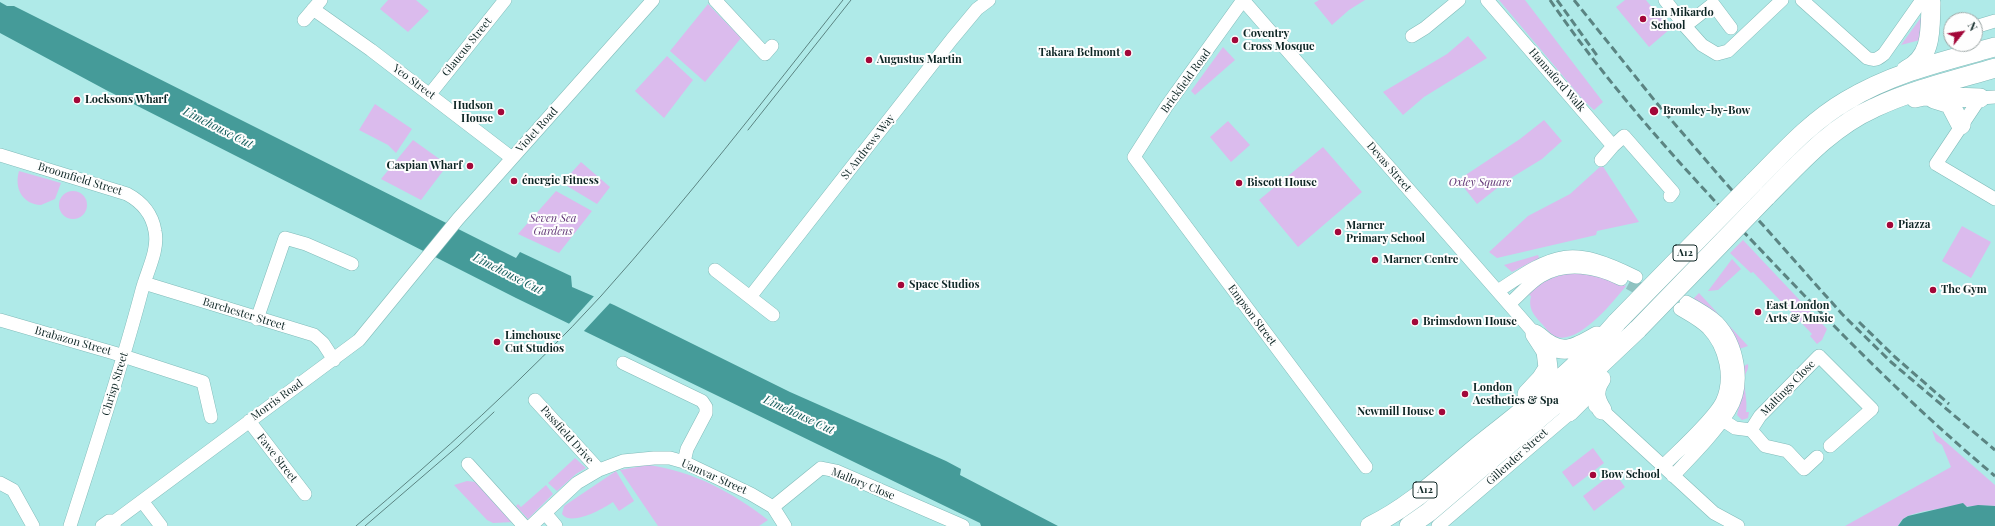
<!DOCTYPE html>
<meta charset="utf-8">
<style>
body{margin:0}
#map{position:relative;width:1995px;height:526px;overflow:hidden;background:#afeae8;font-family:"Playfair Display",serif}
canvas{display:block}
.north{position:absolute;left:1943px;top:12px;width:40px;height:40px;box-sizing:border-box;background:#fefefe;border:1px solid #9ea8a7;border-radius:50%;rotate:60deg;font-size:11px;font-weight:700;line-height:16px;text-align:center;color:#0e2625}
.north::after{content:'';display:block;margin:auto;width:14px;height:18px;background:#a30739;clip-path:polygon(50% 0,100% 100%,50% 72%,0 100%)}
</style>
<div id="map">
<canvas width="1995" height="526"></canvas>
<div class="north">N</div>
</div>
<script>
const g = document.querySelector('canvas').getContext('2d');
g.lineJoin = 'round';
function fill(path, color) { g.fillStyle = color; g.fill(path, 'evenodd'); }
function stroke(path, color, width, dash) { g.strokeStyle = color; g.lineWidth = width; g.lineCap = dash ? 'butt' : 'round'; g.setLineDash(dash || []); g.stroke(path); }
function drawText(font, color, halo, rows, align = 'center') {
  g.font = font + ' "Playfair Display",serif'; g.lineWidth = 4; g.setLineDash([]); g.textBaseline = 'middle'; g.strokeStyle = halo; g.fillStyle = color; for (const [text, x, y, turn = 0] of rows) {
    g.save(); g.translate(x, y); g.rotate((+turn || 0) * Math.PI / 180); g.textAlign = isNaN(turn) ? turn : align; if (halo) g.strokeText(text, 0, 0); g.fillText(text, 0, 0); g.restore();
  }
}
fill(new Path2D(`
 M388,0H416L429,11L408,32L380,9Z
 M1319,0H1365L1349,10L1332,25L1314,3Z
 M1499,0H1525L1603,102L1594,110L1584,101Z
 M1625,0H1646L1670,29L1649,47L1616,7Z
 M708,4L741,38L705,82L670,51Z
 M1922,16L1920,40L1901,45Z
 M1468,36L1487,58L1424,97L1403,115L1383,92L1447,54Z
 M1223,47L1235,60L1195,95L1191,91Z
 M667,56L693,80L664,118L635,91Z
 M375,104L412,129L396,153L388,145L359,130Z
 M1544,120L1562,141L1542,159L1506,181L1477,204L1458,180L1520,139Z
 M1228,121L1250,145L1231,162L1210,137Z
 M413,140L445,163L446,167L421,200L381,179Z
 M1323,147L1362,192L1298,247L1259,200Z
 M581,162L610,187L597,204L562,183Z
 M1602,165L1639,222L1597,231L1596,235L1497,258L1489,252L1528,216L1570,194Z
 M19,171L61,183L55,199L41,205C22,204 14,188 19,171Z
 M556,191L592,211L559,253L518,234Z
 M59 205a14 14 0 1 1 28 0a14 14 0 1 1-28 0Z
 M1962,226L1991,242L1971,278L1942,261Z
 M1743,240L1827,329L1822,340L1817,344L1810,336L1812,334L1753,272L1751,273L1730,253Z
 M1538,255L1539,258L1512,272L1504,265Z
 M1732,259L1741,269L1718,290L1708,291Z
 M1579,272L1611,278L1626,286C1613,302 1577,347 1554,336C1549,333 1545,327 1541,323C1533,314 1528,308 1531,296L1529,295C1539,279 1561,274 1579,272Z
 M1699,293L1748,346L1739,349L1693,299Z
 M1748,364C1749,370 1746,371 1745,376C1743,388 1748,400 1746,412H1749L1748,418L1742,420L1737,415L1744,385V366Z
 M1932,430L1995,485V506C1976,505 1923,508 1906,517C1902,519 1900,522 1898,526H1845L1951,467L1942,445L1936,441Z
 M1593,448L1604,463L1573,487L1562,472Z
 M575,458L586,468L576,474L557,491L548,483Z
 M648,465C693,471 732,492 768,520L759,526H658L620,470Z
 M616,471L634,501L619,511L613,502C600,511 570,526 562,514L564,506Z
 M1614,472L1625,487L1594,511L1583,496Z
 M467,481L476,482L514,522L493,523L487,520L454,485Z
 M546,485L553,494L528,519L516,506L518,504L521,507Z`), '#dbbbed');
fill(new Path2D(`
 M0,2L7,6H14L516,258L520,252L571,276L572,287L614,305L790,392L946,461L961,469L960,475L1058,526H981L980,523L918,493L516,298L106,90L0,33Z
 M1963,503L1967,507L1978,505L1995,506V526H1898L1903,519L1908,516Z`), '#459b99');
fill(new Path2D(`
 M595,295L611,302L582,333L567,326Z`), '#afeae8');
stroke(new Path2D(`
 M1629,283L1653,296`), '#8fc3c1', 13, [13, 6]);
const minor = new Path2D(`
 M715,0L765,54L772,46
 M1243,0L1166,107L1134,157L1366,467
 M1243,0L1535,334
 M1487,0L1613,146L1601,160
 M1665,0L1685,26L1713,4L1731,28
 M1802,0L1867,58C1875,61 1878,59 1884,54L1922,0
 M313,9L371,50L512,158
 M304,20L321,0
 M1685,26L1702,45L1717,54L1728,51L1782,0
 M1975,27L1995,21
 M1412,36L1425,28L1459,0
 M430,94L505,0
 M1995,97L1980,98L1936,164L1995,199
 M1613,146L1624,136L1673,192L1670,196
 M0,155L127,194C142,202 152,213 155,231C159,250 147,271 142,290C121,370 95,448 70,526
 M715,270L773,315
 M144,283L314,335L323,343L334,360
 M1498,291C1556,252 1571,245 1636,277
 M750,297L952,39L977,9L989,0
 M1509,304C1520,295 1529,283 1541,276C1566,261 1597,267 1621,279
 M257,319L285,238L306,244L352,264
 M0,320L114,353L203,382L211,417
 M623,363L702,401L706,407V413L687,449L684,462
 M535,400L599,470
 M1595,406L1602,410L1714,513L1738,526
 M1715,415L1735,428L1751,430L1765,446L1787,451L1804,469L1817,457
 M249,421L305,494
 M1751,430L1760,416L1819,356L1872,409L1830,446
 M468,464L524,526
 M1663,466C1678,451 1713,420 1722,402C1733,378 1726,347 1708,328C1700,320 1690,315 1680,309
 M1673,476C1692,456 1714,434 1729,411C1746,385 1738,344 1717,322C1708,314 1697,308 1686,302
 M0,483L13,490L33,526
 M142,501L161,526
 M773,507L821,468L836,471L963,526
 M545,513L556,526
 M102,526L109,521H115
 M114,526L115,521L359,340L458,219L653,0
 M531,526L577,483L599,470L623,461L654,458H670L684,462L751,494L773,507L785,526
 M1438,526L1576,408`);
const highway = new Path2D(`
 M1906,70C1933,57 1930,29 1931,3L1930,0
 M1915,98L1924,96L1980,98
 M1934,99L1950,104L1961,125
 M1753,183C1782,154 1810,122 1846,101C1892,73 1944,61 1995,47
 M1766,197C1798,165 1831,127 1874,108C1912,90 1954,80 1995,68
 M1538,336C1561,357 1573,350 1597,336
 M1601,379C1593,391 1595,399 1602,410
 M1527,394L1541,379L1548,368L1546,351L1535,334
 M1569,412L1595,386
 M1370,526C1410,507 1443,475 1477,447C1526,408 1576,370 1617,322
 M1409,526L1429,512L1583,381L1638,329`);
stroke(minor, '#81bbb9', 14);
stroke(highway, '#81bbb9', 20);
stroke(minor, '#fff', 13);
stroke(highway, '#fff', 19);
stroke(new Path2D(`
 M748,130L851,0
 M356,526C441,454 525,379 601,296C686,201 764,100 843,0
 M365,526L458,446L494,412`), '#5b8482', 1);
stroke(new Path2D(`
 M1550,0C1611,89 1683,168 1757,246C1833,326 1910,405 1995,476
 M1557,0L1598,57
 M1574,0L1655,101L1722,179L1842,314L1891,362L1995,450
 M1859,322L1895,357L1949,404`), '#5b8482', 3, [8, 4]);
const highwayBridge = new Path2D(`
 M1617,322L1753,183
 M1638,329L1766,197`);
stroke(highwayBridge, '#81bbb9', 20, []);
stroke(highwayBridge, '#fff', 19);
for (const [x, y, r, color] of [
 [1643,19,4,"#a30739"],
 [1235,40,4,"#a30739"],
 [1128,53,4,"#a30739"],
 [869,60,4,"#a30739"],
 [77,100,4,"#a30739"],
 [1654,111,5,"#a30739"],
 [501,112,4,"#a30739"],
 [470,166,4,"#a30739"],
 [514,181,4,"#a30739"],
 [1239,183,4,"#a30739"],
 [1890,225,4,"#a30739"],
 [1338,232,4,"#a30739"],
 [1375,260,4,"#a30739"],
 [901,285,4,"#a30739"],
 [1933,290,4,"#a30739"],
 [1758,312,4,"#a30739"],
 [1415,322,4,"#a30739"],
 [497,342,4,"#a30739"],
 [1465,394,4,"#a30739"],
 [1442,412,4,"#a30739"],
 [1593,475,4,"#a30739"]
]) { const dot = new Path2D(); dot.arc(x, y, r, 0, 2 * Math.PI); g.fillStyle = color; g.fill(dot); stroke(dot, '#fefefe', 1.5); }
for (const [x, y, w] of [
 [1685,253,24],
 [1425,490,24]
]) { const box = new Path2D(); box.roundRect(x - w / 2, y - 8, w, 16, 3); g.fillStyle = '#fefefe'; g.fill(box); stroke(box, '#0e2625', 1); }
drawText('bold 10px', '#0e2625', null, [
 ["A12",1685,253],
 ["A12",1425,490]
]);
drawText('bold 11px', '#0e2625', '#fefefe', [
 ["Ian Mikardo",1651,13],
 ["School",1651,26],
 ["Coventry",1243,34],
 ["Cross Mosque",1243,47],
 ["Takara Belmont",1120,53,"right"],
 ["Augustus Martin",877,60],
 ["Locksons Wharf",85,100],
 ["Hudson",493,106,"right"],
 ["House",493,119,"right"],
 ["Bromley-by-Bow",1663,111],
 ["Caspian Wharf",462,166,"right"],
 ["énergie Fitness",522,181],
 ["Biscott House",1247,183],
 ["Piazza",1898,225],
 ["Marner",1346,226],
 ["Primary School",1346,239],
 ["Marner Centre",1383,260],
 ["Space Studios",909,285],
 ["The Gym",1941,290],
 ["East London",1766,306],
 ["Arts & Music",1766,319],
 ["Brimsdown House",1423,322],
 ["Limehouse",505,336],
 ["Cut Studios",505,349],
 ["London",1473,388],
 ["Aesthetics & Spa",1473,401],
 ["Newmill House",1434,412,"right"],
 ["Bow School",1601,475]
], 'left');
drawText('11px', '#0e2625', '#fefefe', [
 ["Glaucus Street",467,47,-51],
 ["Hannaford Walk",1557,80,49],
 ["Brickfield Road",1186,81,-54],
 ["Yeo Street",414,82,37],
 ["Violet Road",537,130,-48],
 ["St Andrews Way",868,147,-52],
 ["Devas Street",1389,167,49],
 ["Broomfield Street",80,179,17],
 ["Barchester Street",244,314,17],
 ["Empson Street",1252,315,53],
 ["Brabazon Street",73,341,16],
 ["Chrisp Street",115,384,-73],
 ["Maltings Close",1788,388,-46],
 ["Morris Road",277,400,-36],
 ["Passfield Drive",567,435,48],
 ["Gillender Street",1517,457,-42],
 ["Fawe Street",277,458,52],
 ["Uamvar Street",714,477,24],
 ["Mallory Close",863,484,22]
]);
drawText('italic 11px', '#603575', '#fefefe', [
 ["Oxley Square",1480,183],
 ["Seven Sea",553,219],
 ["Gardens",553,232]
]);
drawText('italic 12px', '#155d5c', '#fefefe', [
 ["Limehouse Cut",218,128,27],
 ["Limehouse Cut",508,274,27],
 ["Limehouse Cut",799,415,25]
]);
</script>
